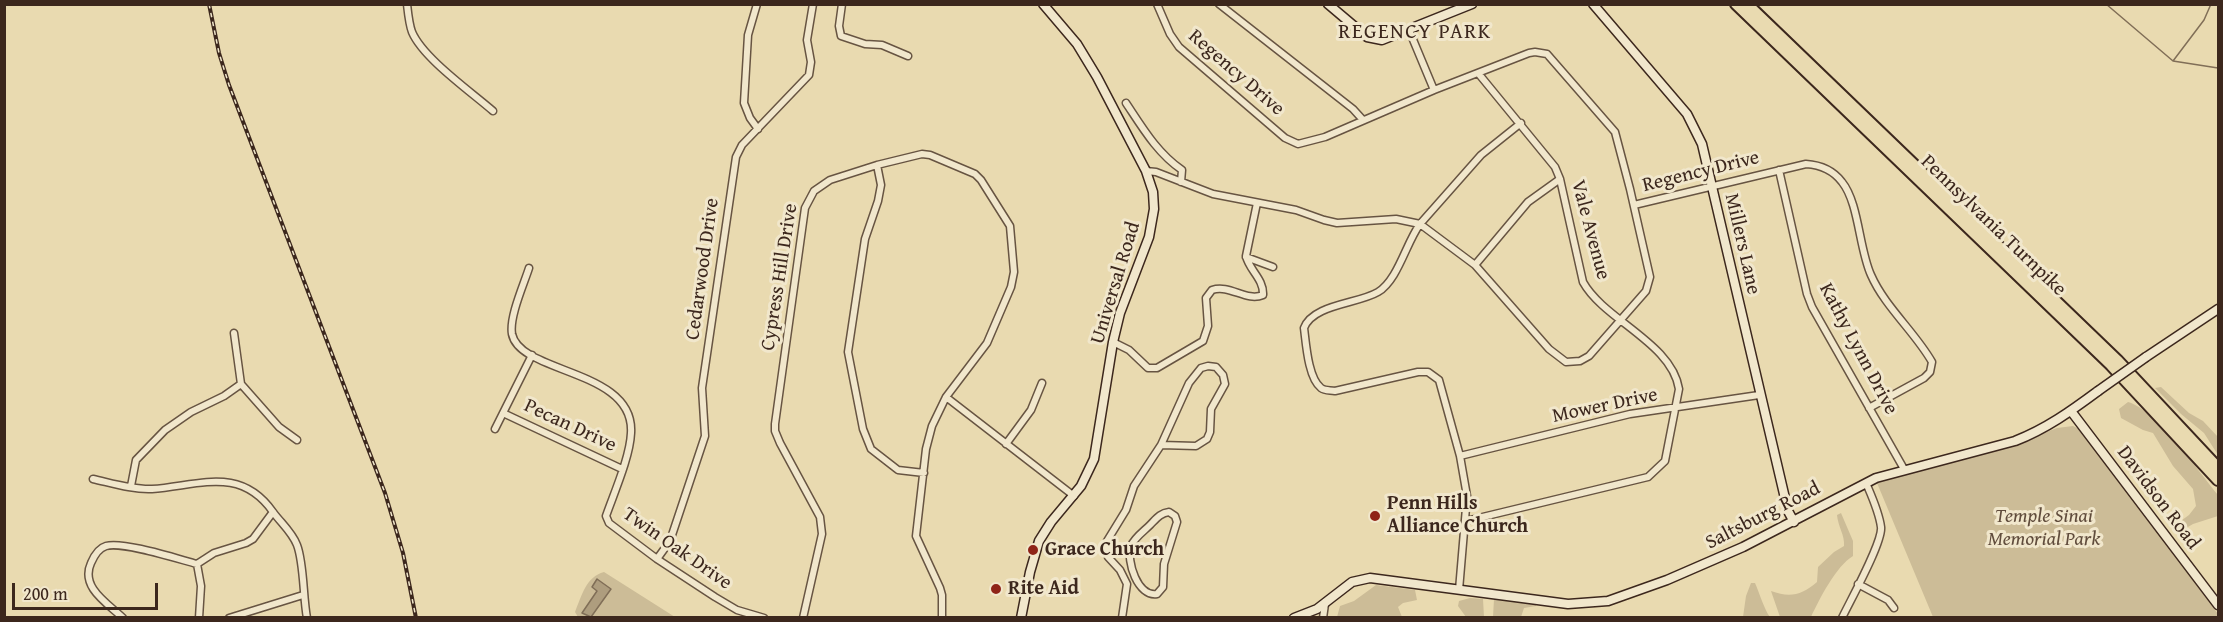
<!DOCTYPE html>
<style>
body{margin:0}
#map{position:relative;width:2223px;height:622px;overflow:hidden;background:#e9dab0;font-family:"Gentium Book Plus",serif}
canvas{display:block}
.frame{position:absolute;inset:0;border:6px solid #3c271d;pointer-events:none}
.scale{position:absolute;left:12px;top:583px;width:146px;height:27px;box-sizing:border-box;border:3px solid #3c271d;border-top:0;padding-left:8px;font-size:18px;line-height:21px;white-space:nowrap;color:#3c271d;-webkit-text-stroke:4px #f1e7cc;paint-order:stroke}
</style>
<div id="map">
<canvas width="2223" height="622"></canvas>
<div class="frame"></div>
<div class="scale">200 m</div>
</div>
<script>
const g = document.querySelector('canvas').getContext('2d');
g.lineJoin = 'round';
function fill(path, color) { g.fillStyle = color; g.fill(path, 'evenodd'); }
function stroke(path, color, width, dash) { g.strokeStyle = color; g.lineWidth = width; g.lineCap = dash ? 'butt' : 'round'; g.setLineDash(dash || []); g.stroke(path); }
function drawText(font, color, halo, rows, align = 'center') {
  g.font = font + ' "Gentium Book Plus",serif'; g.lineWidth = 6; g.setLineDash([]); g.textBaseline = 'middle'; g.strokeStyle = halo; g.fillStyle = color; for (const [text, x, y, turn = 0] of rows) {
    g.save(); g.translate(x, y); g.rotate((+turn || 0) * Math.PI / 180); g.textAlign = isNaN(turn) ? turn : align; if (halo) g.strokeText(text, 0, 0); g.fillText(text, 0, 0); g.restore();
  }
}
fill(new Path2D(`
 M2161,387L2189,413L2203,421L2218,437V455L2204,433L2181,414L2155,388Z
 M2128,402C2155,409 2200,473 2218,495V516L2193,524L2181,531L2178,523L2189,515L2196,506L2193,489L2173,466L2153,433L2143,430L2121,418L2119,409Z
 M2073,426L2083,431L2218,614V617H1933L1877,483L2012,445L2057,428Z
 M1841,513L1853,541V556C1836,566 1819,600 1811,617H1780L1771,591C1790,598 1802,595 1817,582L1818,567L1834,552L1844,546C1845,535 1838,527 1837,515Z
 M604,572L675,617H578L575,612C582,595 586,577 604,572Z
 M1751,583H1755C1759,592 1765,611 1770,617H1743L1746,596Z
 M1376,585L1415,590L1417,600L1403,603L1398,607L1402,617H1337L1340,606L1354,601Z
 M1470,598L1483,599L1484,617H1466L1458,606L1459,601Z
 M1494,599L1536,604V606L1524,608L1521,617H1493Z`), '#ccbc97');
const water = new Path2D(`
 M597,579L611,589L591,617L582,613L597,591L592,587Z`);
fill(water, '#ae9d7e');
stroke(water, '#806e57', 1.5);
stroke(new Path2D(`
 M2106,4L2173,61L2218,68
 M2173,61L2204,20L2211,4`), '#806e57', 1.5);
const street = new Path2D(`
 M407,4C408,13 409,24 412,32C423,58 470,91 493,111
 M757,4L748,35L744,103L750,118L758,129
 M842,4L839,26L841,36L865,44L882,45L908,56
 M1219,4L1353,109L1363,120
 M1409,30L1434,90
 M1126,103C1142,127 1157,153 1182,170L1181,182
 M877,165L881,185L878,201L865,239L848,352L863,429L871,449L898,470L924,473
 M1779,170L1807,294L1812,307L1904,469
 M1146,171L1156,172L1213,194L1296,210L1324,220L1337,223L1396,219L1420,224L1475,265L1549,349L1566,362L1580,361L1589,356L1646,291L1650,277L1630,189L1615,132L1547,54L1535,52L1529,53L1434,90L1325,137L1298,144L1285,138L1179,47L1170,34L1157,4
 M1634,205L1806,164C1821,165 1833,170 1842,182C1859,203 1859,249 1871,275C1885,307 1915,332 1932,362L1930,372L1924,378L1869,408
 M1246,257L1273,267
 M1475,265L1528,202L1560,179
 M529,268C524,284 509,317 512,334C520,374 635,369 631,433C630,457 614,493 606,516L609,523L657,559L715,597L737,610L764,618
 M234,333L241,384
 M1113,342L1129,350L1148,368H1157L1203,341L1208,326L1206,298L1212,290C1230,284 1246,302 1263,295C1264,279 1249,270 1246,256L1257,203
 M241,384L279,427L297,440
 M946,397L1074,496
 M503,413L622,469
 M495,429L532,355
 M1006,444L1031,410L1042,383
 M1460,456L1630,414L1759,395
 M93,479C111,483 133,490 152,489C198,486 240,465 273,512C281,523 292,532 297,545C304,563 303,597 307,618
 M131,486L136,460L165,430L191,412L224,396L241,384
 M1169,512L1175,516L1177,522L1164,564L1163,587L1157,594C1138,597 1126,562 1131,546C1134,538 1144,531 1150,525C1156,519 1160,513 1169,512Z
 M1466,521L1648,477L1665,461L1679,389C1672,343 1604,320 1583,282L1560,179L1555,167L1478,73
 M657,559L670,541L705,436L702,388L736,157L742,145L809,75L811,62L807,40L813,4
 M197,564L214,553L246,543L253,539L273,512
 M1858,584L1888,600L1894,608
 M1459,590L1467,496L1460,456L1439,380L1428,372H1418L1335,391C1330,390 1325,391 1321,388C1308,378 1306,343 1304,328C1313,304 1358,304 1378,292C1398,280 1406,243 1420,224L1481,155L1521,123
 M123,618C107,603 80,587 91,563C94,556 99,548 106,546C123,541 178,559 197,564L201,586L199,618
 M229,618L303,595
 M803,618L822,534L820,517L780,443L775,431V424L805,208L814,191L830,180L877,165L922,154L930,155L975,174L981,180L1010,226L1014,272L1011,287L987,343L946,397L932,426L926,449L916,536L940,588L942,595V618
 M1122,618L1127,584L1120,570L1108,557L1107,541L1126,510L1134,486L1161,445L1189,383L1201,368L1208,366L1216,367L1223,375L1225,384L1211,409L1210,432L1207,439L1196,446L1161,445
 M1323,618L1325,604
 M1842,618C1850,601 1883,542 1881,527C1879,512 1872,497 1866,483`);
const secondary = new Path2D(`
 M1328,4L1367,37L1382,40L1472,4
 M1593,4L1687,114L1702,144L1788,511L1794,522
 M2146,357L2218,309
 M2071,411L2218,605
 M1021,618L1030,572L1039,541L1051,522L1081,486L1094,459L1113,342L1120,313L1149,237L1154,209L1153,192L1146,171L1097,77L1077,44L1043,4
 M1294,618L1317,609L1352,582L1370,578L1568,604L1608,601L1667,580L1743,547L1876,478L2015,441C2046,429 2071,411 2098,391`);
const highway = new Path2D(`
 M1736,4L2111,365L2218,480
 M1747,4L2117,360L2218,468`);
stroke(street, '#675442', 9);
stroke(secondary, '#3c271d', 11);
stroke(highway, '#3c271d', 14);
stroke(street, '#f1e7cc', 6);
stroke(secondary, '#f1e7cc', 8);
stroke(highway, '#e9dab0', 10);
const rail = new Path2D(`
 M209,4L219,53L229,85L385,493L403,553L416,618`);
stroke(rail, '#3c271d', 4);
stroke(rail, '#f1e7cc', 1.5, [4.5]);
const secondaryBridge = new Path2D(`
 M2098,391L2146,357`);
stroke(secondaryBridge, '#3c271d', 11, []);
stroke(secondaryBridge, '#f1e7cc', 8);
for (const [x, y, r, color] of [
 [1375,516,6,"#8f2418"],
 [1033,550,6,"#8f2418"],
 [996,589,6,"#8f2418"]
]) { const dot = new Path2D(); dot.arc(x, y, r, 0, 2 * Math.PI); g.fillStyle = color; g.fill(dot); stroke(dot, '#f1e7cc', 2); }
drawText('20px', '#3c271d', '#f1e7cc', [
 ["Regency Drive",1236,73,41],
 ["Regency Drive",1701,172,-14],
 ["Pennsylvania Turnpike",1993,226,44],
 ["Vale Avenue",1590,230,75],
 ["Millers Lane",1742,244,77],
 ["Cedarwood Drive",703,269,-82],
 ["Cypress Hill Drive",780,277,-81],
 ["Universal Road",1116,283,-73],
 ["Kathy Lynn Drive",1858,349,62],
 ["Mower Drive",1605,406,-12],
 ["Pecan Drive",570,426,25],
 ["Davidson Road",2158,498,53],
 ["Saltsburg Road",1763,516,-27],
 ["Twin Oak Drive",677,549,35]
]);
drawText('bold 20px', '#3c271d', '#f1e7cc', [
 ["Penn Hills",1387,504],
 ["Alliance Church",1387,527],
 ["Grace Church",1045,550],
 ["Rite Aid",1008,589]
], 'left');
drawText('italic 20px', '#604c3c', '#f1e7cc', [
 ["Temple Sinai",2044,517],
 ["Memorial Park",2044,540]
]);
g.letterSpacing = '1.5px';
drawText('21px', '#3c271d', '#f1e7cc', [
 ["REGENCY PARK",1415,33]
]);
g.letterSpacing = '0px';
</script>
